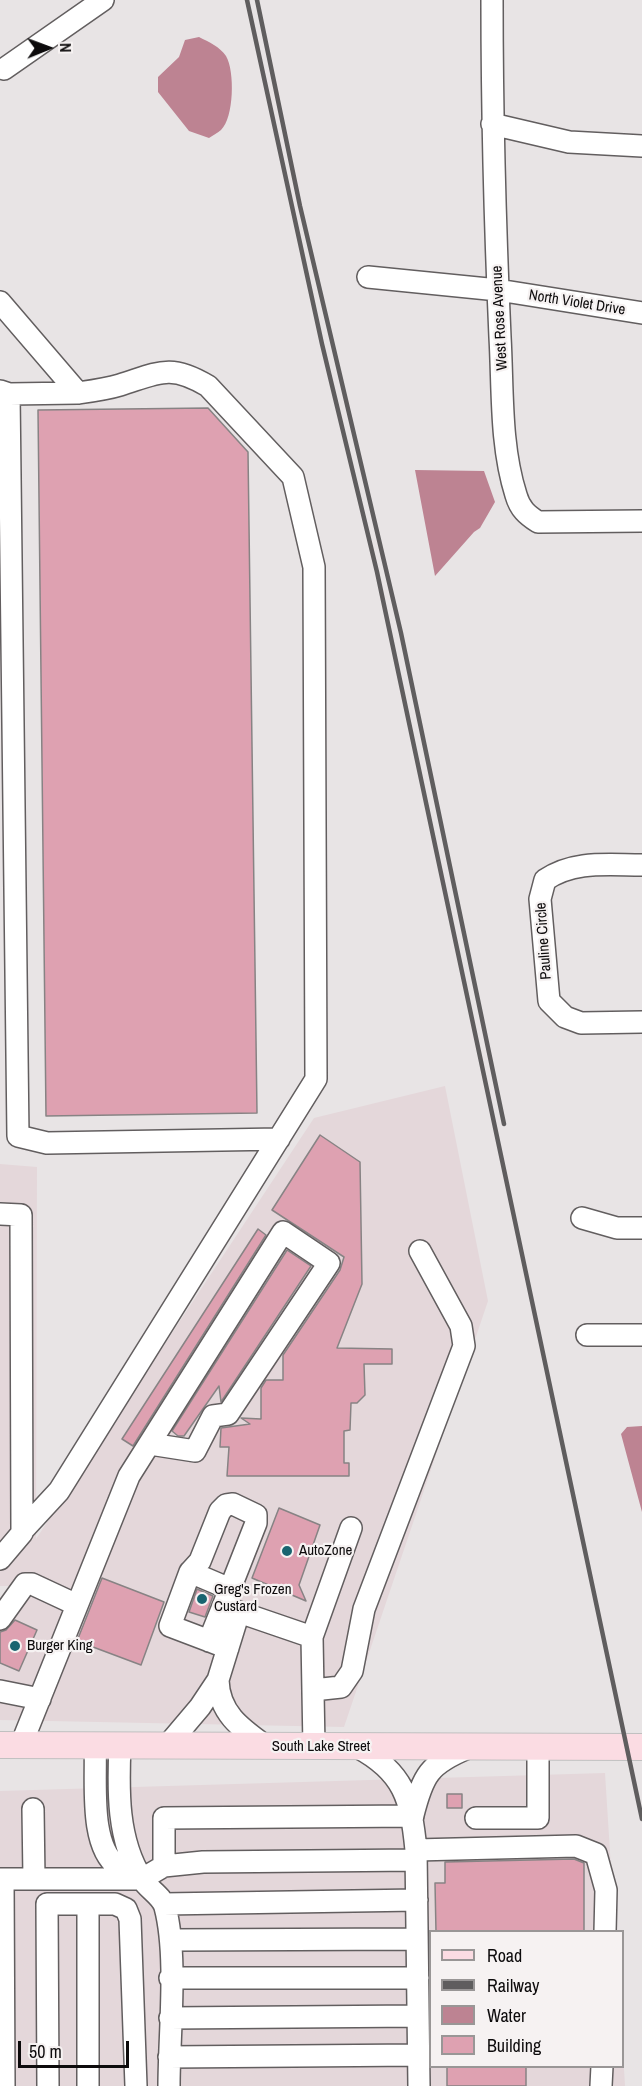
<!DOCTYPE html>
<style>
body{margin:0}
#map{position:relative;width:642px;height:2086px;overflow:hidden;background:#e8e4e5;font-family:"Archivo Narrow",sans-serif}
canvas{display:block}
.legend{position:absolute;left:429px;top:1930px;width:195px;height:138px;box-sizing:border-box;background:#f6f2f2;border:2px solid #999696;margin:0;padding:8px 10px;list-style:none;font-size:18px;color:#0d0b0c}
.legend li{display:flex;align-items:center;gap:12px;height:30px}
.legend b{width:30px;border:2px solid #999696}
.north{position:absolute;left:18px;top:18px;width:60px;height:60px;-webkit-text-stroke:4px #f6f2f2;paint-order:stroke;rotate:89deg;font-size:16px;font-weight:700;line-height:24px;text-align:center;color:#0d0b0c}
.north::after{content:'';display:block;margin:auto;width:21px;height:27px;background:#0d0b0c;clip-path:polygon(50% 0,100% 100%,50% 72%,0 100%)}
.scale{position:absolute;left:18px;top:2041px;width:111px;height:27px;box-sizing:border-box;border:3px solid #0d0b0c;border-top:0;padding-left:8px;font-size:18px;line-height:21px;white-space:nowrap;color:#0d0b0c;-webkit-text-stroke:4px #f6f2f2;paint-order:stroke}
</style>
<div id="map">
<canvas width="642" height="2086"></canvas>
<ul class="legend">
<li><b style="height:8px;background:#fbdce3"></b>Road</li>
<li><b style="height:8px;background:#5f5d5e"></b>Railway</li>
<li><b style="height:16px;background:#bd8392"></b>Water</li>
<li><b style="height:16px;background:#dea1b1"></b>Building</li>
</ul>
<div class="north">N</div>
<div class="scale">50 m</div>
</div>
<script>
const g = document.querySelector('canvas').getContext('2d');
g.lineJoin = 'round';
function fill(path, color) { g.fillStyle = color; g.fill(path, 'evenodd'); }
function stroke(path, color, width, dash) { g.strokeStyle = color; g.lineWidth = width; g.lineCap = dash ? 'butt' : 'round'; g.setLineDash(dash || []); g.stroke(path); }
function drawText(font, color, halo, rows, align = 'center') {
  g.font = font + ' "Archivo Narrow",sans-serif'; g.lineWidth = 4.5; g.setLineDash([]); g.textBaseline = 'middle'; g.strokeStyle = halo; g.fillStyle = color; for (const [text, x, y, turn = 0] of rows) {
    g.save(); g.translate(x, y); g.rotate((+turn || 0) * Math.PI / 180); g.textAlign = isNaN(turn) ? turn : align; if (halo) g.strokeText(text, 0, 0); g.fillText(text, 0, 0); g.restore();
  }
}
fill(new Path2D(`
 M445,1086L488,1301L344,1727L0,1720V1605L11,1586H0V1164L37,1167L36,1539L314,1118Z
 M605,1773L615,1931L430,1932V2066H622L623,2052L625,2086H0V1791Z`), '#e4d7da');
fill(new Path2D(`
 M199,37C209,42 220,47 226,56C235,71 234,118 221,130C218,133 213,135 209,138L189,131L158,92V77L179,57L185,40Z
 M415,470L484,471L495,502L480,528L474,532L435,576Z
 M642,1426V1512L621,1434L627,1427Z`), '#bd8392');
const building = new Path2D(`
 M208,408L248,452L257,1113L46,1116L38,410Z
 M320,1135L360,1162L362,1284L337,1348L392,1349V1364H364L365,1395L357,1403H351L350,1430L344,1431V1463H349V1476H227L229,1447H220L221,1428L250,1424L241,1418L261,1419V1388L266,1380H283V1355L340,1270L344,1257L272,1210Z
 M258,1229L266,1235L133,1446L122,1439Z
 M287,1250L311,1266L221,1402L219,1386L184,1436H178L172,1431Z
 M279,1508L320,1525L299,1585L306,1601L252,1578Z
 M102,1578L164,1602L141,1665L77,1641Z
 M197,1589L213,1596L205,1617L189,1612Z
 M15,1620L37,1630L19,1671L0,1663V1632L6,1630Z
 M447,1794H462V1808H447Z
 M574,1859L584,1863V1932H436L435,1883H445V1862Z
 M447,2067H526V2086H447Z`);
fill(building, '#dea1b1');
stroke(building, '#878384', 1.5);
const minor = new Path2D(`
 M492,0C492,113 495,225 500,337C503,389 500,445 516,495C520,509 527,515 538,522L642,521
 M4,69L103,0
 M492,124L569,142L642,146
 M368,277L498,290L642,313
 M0,302L78,393L9,394
 M0,391L9,394L18,1136L47,1143L279,1139
 M642,865C608,865 574,860 545,880L540,899L549,1001L565,1017L581,1023L642,1022
 M0,1214L21,1215L22,1533L0,1559
 M582,1218L617,1228H642
 M587,1335H642
 M22,1531L59,1491L316,1079L314,567L293,477L208,386C170,363 158,373 120,385C107,389 92,391 78,393
 M190,1572L200,1561L220,1511L226,1505L233,1504L256,1515V1523L230,1589
 M0,1619L25,1584H32L77,1605
 M312,1637L351,1528
 M209,1641L230,1589L190,1572L170,1626L228,1648
 M218,1680C219,1714 242,1729 267,1747
 M313,1690L341,1687L352,1671L364,1609L464,1346L461,1326L420,1251
 M0,1691L40,1699
 M21,1745L129,1476L283,1232L329,1263L228,1414L213,1416L195,1451L150,1444
 M95,1745C97,1779 88,1845 118,1867C124,1871 132,1874 139,1878
 M120,1745C118,1790 117,1840 142,1879C148,1889 162,1896 165,1907C178,1956 169,2034 169,2086
 M167,1746L200,1707L218,1680L239,1612L312,1637L314,1747
 M357,1747C404,1772 411,1799 416,1850L576,1846L596,1854L606,1890L605,1932
 M33,1809L34,1879
 M413,1815C423,1775 429,1764 468,1748
 M476,1818H538V1748
 M416,1850L419,2086
 M164,1866V1818L413,1816
 M0,1879H142L164,1866L203,1862L416,1860
 M3,1879L4,2086
 M88,1904V2086
 M164,1904L417,1900
 M171,1940L417,1939
 M170,1978H418
 M170,2018L418,2016
 M169,2057L419,2055
 M48,2086L47,1904H115L126,1909L130,1919L136,2086
 M601,2086L602,2066`);
const major = new Path2D(`
 M0,1745L642,1747`);
stroke(minor, '#625e5f', 24);
stroke(major, '#c0c0c0', 28);
stroke(minor, '#fff', 21);
stroke(major, '#fbdce3', 26);
stroke(new Path2D(`
 M247,0L322,344L377,572L642,1819
 M257,0L300,206L401,633L504,1124`), '#5f5d5e', 4.5);
for (const [x, y, r, color] of [
 [287,1551,6,"#196470"],
 [202,1599,6,"#196470"],
 [15,1646,6,"#196470"]
]) { const dot = new Path2D(); dot.arc(x, y, r, 0, 2 * Math.PI); g.fillStyle = color; g.fill(dot); stroke(dot, '#f6f2f2', 2); }
drawText('15px', '#0d0b0c', '#f6f2f2', [
 ["North Violet Drive",577,303,9],
 ["West Rose Avenue",500,318,-93],
 ["Pauline Circle",544,941,-94],
 ["South Lake Street",321,1747]
]);
drawText('15px', '#0d0b0c', '#f6f2f2', [
 ["AutoZone",299,1551],
 ["Greg's Frozen",214,1590],
 ["Custard",214,1607],
 ["Burger King",27,1646]
], 'left');
</script>
